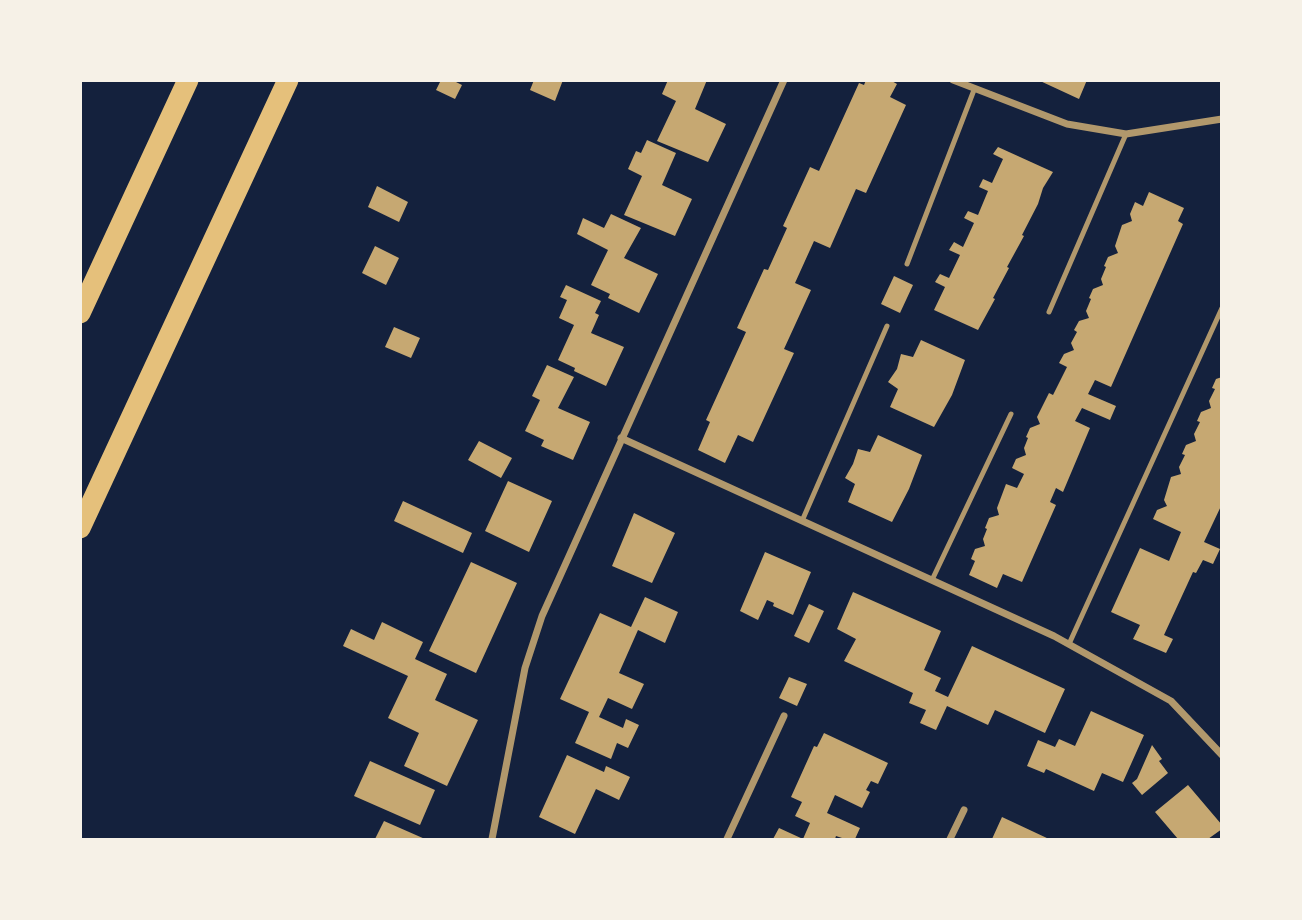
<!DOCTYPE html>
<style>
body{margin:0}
#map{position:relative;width:1302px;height:920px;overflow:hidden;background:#14213d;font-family:"DejaVu Sans",sans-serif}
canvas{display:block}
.frame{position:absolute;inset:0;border:82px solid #f6f1e7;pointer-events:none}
</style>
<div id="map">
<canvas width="1302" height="920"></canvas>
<div class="frame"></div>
</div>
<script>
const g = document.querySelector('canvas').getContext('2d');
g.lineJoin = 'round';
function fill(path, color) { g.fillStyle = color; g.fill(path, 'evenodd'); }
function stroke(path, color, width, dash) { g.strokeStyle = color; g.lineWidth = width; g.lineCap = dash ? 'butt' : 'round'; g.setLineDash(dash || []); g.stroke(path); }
fill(new Path2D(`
 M441,80H452L462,85L455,99L436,90Z
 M534,80H563L555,101L530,90Z
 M668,80H707L695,109L726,124L708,162L657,141L676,101L662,94Z
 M866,80H890L897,84L890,97L906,105L866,193L856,189L830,248L814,241L795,283L811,290L784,349L794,353L753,442L738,435L725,463L698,450L710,422L706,420L746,332L737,328L764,269L768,270L787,228L783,226L810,167L819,171L859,83L864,85Z
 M1038,80H1087L1079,99Z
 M647,140L676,153L662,185L692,199L675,236L624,215L642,176L628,169L636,151L641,153Z
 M998,147L1053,172L1043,188L1038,204L1022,235L1024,236L1007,267L1009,268L993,298L995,299L978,330L934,310L945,287L935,282L940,274L949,278L960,255L949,250L954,242L963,247L974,223L964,218L968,211L978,215L988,191L979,187L983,179L992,183L1003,159L993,154Z
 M377,186L408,202L399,222L368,207Z
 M1149,192L1184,208L1178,221L1183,224L1111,387L1095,380L1088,394L1116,406L1110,420L1082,408L1075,421L1090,428L1063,492L1056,488L1050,502L1056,505L1022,582L1003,574L997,588L969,575L975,561L971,559L975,549L985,546L983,539L987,529L985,528L989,518L999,515L997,508L1006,484L1017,488L1024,474L1012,468L1016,459L1026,455L1024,448L1028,438L1026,437L1030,428L1040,424L1037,417L1049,393L1053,395L1067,367L1059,363L1064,354L1074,350L1071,343L1077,332L1074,330L1079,321L1089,318L1086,311L1091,299L1089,298L1093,289L1103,285L1101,279L1106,267L1104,266L1108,257L1118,253L1115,246L1122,225L1132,221L1130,214L1135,202L1143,206Z
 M611,214L641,228L624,258L658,274L639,313L608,298L610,294L591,285L608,250L577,234L583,218L604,228Z
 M375,246L399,258L386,285L362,273Z
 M894,276L913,285L900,313L881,304Z
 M566,285L601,301L595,313L599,315L591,333L624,347L606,386L574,371L575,368L558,360L574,325L559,318L567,300L560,297Z
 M394,327L420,338L411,358L385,347Z
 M921,340L965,360L952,395L934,427L890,407L898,389L888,382L897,369L901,354L913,357Z
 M547,365L574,377L558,408L590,422L573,460L541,446L544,440L525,431L540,400L532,396Z
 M1222,377V504L1204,542L1220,549L1213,564L1203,560L1196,573L1193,572L1164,635L1173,639L1166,653L1133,639L1140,625L1111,612L1140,548L1169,561L1181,532L1153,519L1157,510L1167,506L1164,500L1171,477L1181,474L1179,467L1185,455L1182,454L1186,445L1196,441L1194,434L1200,422L1197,421L1201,412L1211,408L1209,401L1215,389L1212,388L1216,379Z
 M878,435L922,455L909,489L892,522L848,502L855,484L845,478L853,464L858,449L870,452Z
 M479,441L512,458L501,478L468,460Z
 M508,481L552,501L529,552L485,531Z
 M403,501L472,533L463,553L394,521Z
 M634,513L675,533L652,583L612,566Z
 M765,552L811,572L793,615L773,606L774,603L767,600L758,620L740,611Z
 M471,562L517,583L476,673L429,651Z
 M853,592L941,631L924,670L941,678L935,691L948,697L972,646L1065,689L1045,733L995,710L988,725L947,706L936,730L920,723L926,710L909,703L913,693L844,661L856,639L837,629Z
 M645,597L678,612L665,643L638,630L619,673L644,684L632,709L608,698L599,717L623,728L626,719L639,725L628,748L617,743L611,759L575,743L589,712L560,699L600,613L631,627Z
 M809,604L824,611L809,643L794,636Z
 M382,622L423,642L415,659L447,674L435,700L478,720L447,786L404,766L419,733L388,718L408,676L343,646L351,629L374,640Z
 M789,677L807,684L797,706L779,698Z
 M1091,711L1144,735L1123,782L1102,773L1094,791L1046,769L1044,773L1027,766L1038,740L1055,747L1059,739L1075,746Z
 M824,733L888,763L878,784L871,781L866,790L870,792L862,808L835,795L827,813L860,828L855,839H845L836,836L835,839H773L779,828L803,839L810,823L795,816L802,802L791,797L814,746L817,747Z
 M1152,745L1162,759L1159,761L1168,773L1142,795L1132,783L1137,779Z
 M567,755L604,772L606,766L630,777L619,800L596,789L575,834L539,817Z
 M370,761L435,790L420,825L354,796Z
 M1188,785L1222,825V829L1208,839H1178L1155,812Z
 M1002,817L1049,839H992Z
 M384,821L425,839H375Z`), '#c6a872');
stroke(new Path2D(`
 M907,264L974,90
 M1049,312L1126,134
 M802,521L887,326
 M932,580L1011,414
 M1069,644L1222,308`), '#b1986c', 5);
stroke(new Path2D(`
 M953,80L1067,124L1126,134L1222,119
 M621,438L1054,636L1171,701L1222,755
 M492,839L525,668L542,616L784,80
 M727,839L784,716
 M950,839L964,810`), '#b1986c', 7);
stroke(new Path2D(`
 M80,313L188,80
 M80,528L288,80`), '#e5c07b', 21);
</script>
